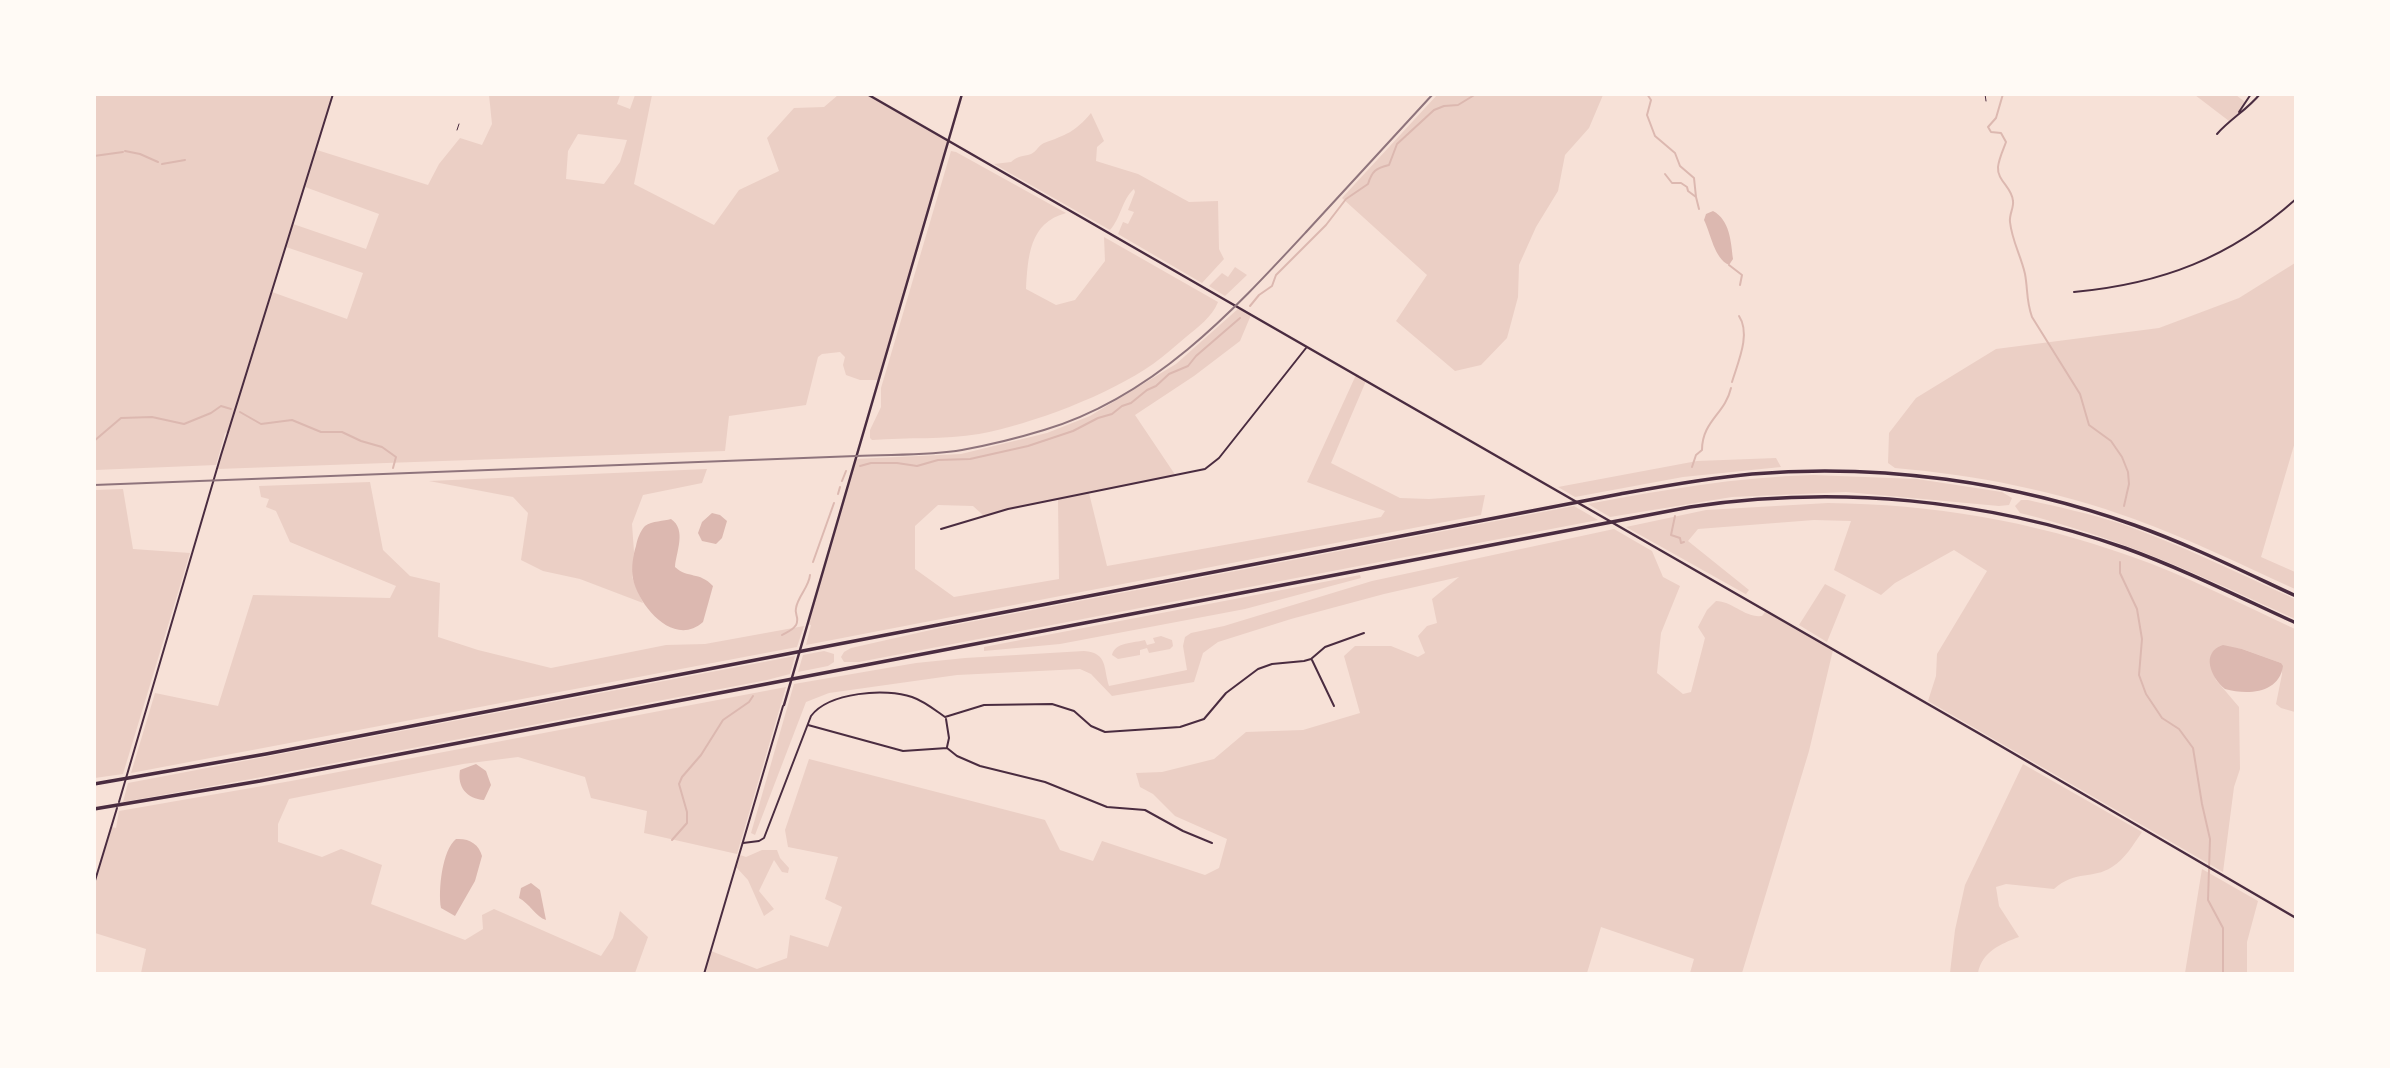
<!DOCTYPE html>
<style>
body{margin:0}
#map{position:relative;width:2390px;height:1068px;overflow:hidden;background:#f7e1d7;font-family:"Roboto Serif",serif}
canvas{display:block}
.frame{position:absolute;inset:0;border:96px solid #fffaf5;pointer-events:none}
</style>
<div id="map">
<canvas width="2390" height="1068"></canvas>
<div class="frame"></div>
</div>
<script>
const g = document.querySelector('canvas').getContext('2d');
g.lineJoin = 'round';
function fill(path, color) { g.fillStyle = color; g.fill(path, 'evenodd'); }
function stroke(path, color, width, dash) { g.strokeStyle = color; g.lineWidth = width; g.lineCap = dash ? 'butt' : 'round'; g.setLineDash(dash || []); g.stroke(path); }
fill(new Path2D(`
 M94,95H333L317,150L428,185L439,164L460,138L482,145L492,124L489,95H620L617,104L630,109L635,95H652L634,184L714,225L739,190L779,171L767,138L794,108L824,107L838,95H867L948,141L879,380H860L846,375L843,365L845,357L840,352L822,354L818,357L806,405L729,416L725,451L217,469L228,432L225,433L216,465L95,470ZM578,134L627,140L620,162L604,184L566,179L568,151ZM305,187L379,214L366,249L293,224ZM286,247L363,273L347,319L272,292Z
 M1437,95H1603L1589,128L1565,155L1558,191L1536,227L1519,265L1518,297L1507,338L1481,365L1455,371L1396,321L1427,275L1342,198Z
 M2195,95H2236L2245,102L2239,113L2229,121Z
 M1091,113L1104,141L1097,147L1096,161L1138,174L1189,202L1218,201L1219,249L1224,259L1202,283L1118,234L1123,222L1128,224L1134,212L1128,210L1135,192L1134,189C1122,199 1121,218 1110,230L994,164L1011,162C1019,155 1022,157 1031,154C1036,152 1039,145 1044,143C1066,135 1075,132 1091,113Z
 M951,151L956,152L1066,213C1029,223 1028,257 1026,289L1056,305L1075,300L1105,261L1104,237L1218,302C1212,317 1198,327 1186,337C1175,346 1164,356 1153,364C1109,395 1032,424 979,434C944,440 908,437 872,440L870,438V430L881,407V388Z
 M2295,263V442L2261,557L2295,572V589C2242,565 2189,539 2134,519C2058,491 1976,475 1895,468L1888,463L1889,433L1916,398L1996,349L2159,328L2239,298Z
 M1235,267L1247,275L1225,296L1209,286L1222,273L1228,277Z
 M1239,308L1251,315L1240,341L1194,376L1135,415L1176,476L1089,493L1107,566L1381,517L1385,511L1307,482L1356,375L1366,381L1331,463L1400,498L1429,499L1485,495L1481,515L806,645L811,625L807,624L855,459L961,454L1047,433L1090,416L1176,364ZM1058,500L1059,579L954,597L915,569V526L938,505L973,506L984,516L1008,509Z
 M1776,458L1781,467L1683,477L1575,497L1558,487L1697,461Z
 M707,469L702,483L643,495L632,524L634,552L632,577L643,603L580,579L543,571L521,560L528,513L513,497L429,481Z
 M1813,475L1917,479L2002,492L2012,498L2009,505L1999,506L1846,492L1732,497L1610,517L1588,504C1663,490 1737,477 1813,475Z
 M370,482L383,550L410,576L440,583L438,637L478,650L551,668L666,645L705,644L804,626L797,647L131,773L155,693L218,706L253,595L390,598L396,586L290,542L276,511L266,507L269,499L261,497L259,486Z
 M123,489L133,549L190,553L123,774L95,778V490Z
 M2021,500H2028C2059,507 2091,514 2122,524C2181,545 2238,573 2295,599V619C2202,576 2121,538 2020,513L2015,506Z
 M1828,503C1932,504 2032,521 2130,556C2187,576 2241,604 2295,629V712L2281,708L2276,704L2282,674L2281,663L2242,649L2220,646L2211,654L2210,660L2216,680L2239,707L2240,769L2234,787L2223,872L1928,701L1936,676L1937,654L1987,571L1954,550L1895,583L1881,595L1834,570L1851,521L1814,520L1698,529L1688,541L1749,590L1746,594L1749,596L1626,527L1706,510Z
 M1574,506L1598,520L859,662H844L841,657L844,652L851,648L944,627Z
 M1614,529L1652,551L1663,577L1680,586L1661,633L1657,673L1683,694L1691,692L1705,638L1698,627L1707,610L1716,601C1732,601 1745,618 1762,616L1766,611L1833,650L1809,751L1742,973H1690L1694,959L1601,927L1587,973L704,974L711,951L757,969L787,958L790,935L828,947L842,907L825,899L838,857L788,847L785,830L809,759L1045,820L1060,850L1093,861L1102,841L1205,875L1219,868L1227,839L1175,816L1153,794L1140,787L1136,773L1162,772L1214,759L1246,732L1303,730L1360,713L1344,656L1355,646H1391L1418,657L1425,653L1418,636L1427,626L1437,623L1432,599L1459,577L1384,594L1291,619L1218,642L1203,653L1194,682L1112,696L1091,674L1080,669L957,675L829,693L806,702L755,835L751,833L794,684L916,663L965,658L1084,651C1108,653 1103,667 1109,686L1187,670L1183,646L1185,637L1191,633L1224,626L1372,581Z
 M1360,575L1361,578L1245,609L1060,644L984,651V647Z
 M1825,584L1846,595L1827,642L1799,625Z
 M1161,636L1172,640L1173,646L1170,649L1149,653L1147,648L1140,650V655L1118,659L1112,655C1115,642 1134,643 1145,640L1147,645L1155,643L1153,638Z
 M824,651L834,654V662L828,666L798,672L803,655Z
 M795,656L790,674L767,680L251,779L123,802L128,783Z
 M786,687L737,854L644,833L647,811L591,798L585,777L518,757L463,764L289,799L278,824V842L322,857L341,849L382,865L371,904L465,940L483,929L482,915L494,909L601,956L613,938L620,911L648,937L635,973H141L146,949L95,933V884L112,827L116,828L119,811L291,781Z
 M2023,764L2142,832C2133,845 2125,859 2112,867C2092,880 2077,869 2054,889L2006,884L1996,887L1999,906L2019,937C2000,944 1982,952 1978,973H1950L1955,930L1965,885Z
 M762,850H777L780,858L789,868L788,873L782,872L774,860L759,891L774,909L764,916L748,880L736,867L740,855L746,857Z
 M2202,869L2258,901L2247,942V973H2185Z`), '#ebcfc5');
fill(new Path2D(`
 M1713,211C1730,220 1731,242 1733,259L1729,265C1714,258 1711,234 1704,220L1706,214Z
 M712,513L720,515L727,521L722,538L716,544L702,541L698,533L702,522Z
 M671,519C687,530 676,552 675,567C688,579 699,571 713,586L703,622C674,648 639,606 633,579C631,569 633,555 636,546C637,540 640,531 645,526C652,521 664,521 671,519Z
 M2223,645L2242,649L2281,663L2283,666C2279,694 2247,695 2225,689C2211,678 2200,652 2223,645Z
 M476,764L486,771L491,785L484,800C467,799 457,787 460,770Z
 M456,839C469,838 479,844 482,856L475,881L455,916L441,908C438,891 442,850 456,839Z
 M531,883L540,890L546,920C536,917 529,903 519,898L521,888Z`), '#dcb8b0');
stroke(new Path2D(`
 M1647,94L1651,100L1647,115L1655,136L1675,153L1680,166L1694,178L1696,197
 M2003,94L1996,118L1988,127L1991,132L2001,133L2006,142C2004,148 1999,158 1998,167C1997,181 2012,187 2013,201C2014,208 2009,214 2010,222C2012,241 2021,256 2025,274C2028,290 2026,300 2032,317L2080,394L2089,425L2111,441L2122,457L2128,472L2129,484L2124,506
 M125,151L140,154L158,162
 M94,156L123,152
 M162,164L185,160
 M1665,174L1672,183H1681L1687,187L1688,191L1696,197L1699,209
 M1729,265L1742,275L1740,285
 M1250,306L1259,295L1272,286L1276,275L1326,225L1346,199L1368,184C1372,171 1376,168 1389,165L1397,144L1434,110L1444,106L1458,105L1476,94
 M1732,382C1738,362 1751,334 1739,316
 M240,412L261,424L292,420L321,432H342L361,441L382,447L396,457L393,468
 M94,441L121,418L152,417L184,424L211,413L221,406L231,409
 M860,466L871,463H897L917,466L938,460L970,459L1028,446L1073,431L1098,418L1112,414L1122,406L1131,403L1147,390L1156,386L1169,374L1188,366L1196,356L1240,318
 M1692,467L1696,455L1702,450C1702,421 1725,414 1731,388
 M842,481L846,471
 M838,494L840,487
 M1675,516L1671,535L1680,538L1681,543L1684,542
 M813,562L834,503
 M2120,562V573L2137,609L2142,639L2139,675L2146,694L2162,718L2179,729L2193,748L2202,804L2210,839L2208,900L2223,928V974
 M782,635C787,632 792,631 796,625C800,617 794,615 796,608C798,596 809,587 810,575
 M672,840L687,823V812L679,784L682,777L701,755L723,720L749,702L753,696`), '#dcb8b0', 2);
stroke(new Path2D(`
 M1985,94L1986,101
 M457,130L459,124`), '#4a2c40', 1);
stroke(new Path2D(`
 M2239,112L2251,94
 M2217,134C2230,119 2247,110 2260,94
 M2074,292C2161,284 2230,258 2296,199
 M941,529L1008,509L1205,469L1219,458L1306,348
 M1312,660L1334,706
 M946,719L949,738L947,747
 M808,725L903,751L947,748L957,756L980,766L1045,782L1107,807L1145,810L1183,831L1212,843
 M119,802L221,455L333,94
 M743,843L759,841L764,838L811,716C829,692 886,688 912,697C924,701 935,710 945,717L984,705L1052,704L1074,711L1091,726L1105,732L1180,727L1204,719L1226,693L1258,669L1272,664L1304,661L1311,659L1325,647L1364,633
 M94,884L117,808
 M704,974L783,706`), '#4a2c40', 2);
stroke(new Path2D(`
 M784,705L962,94`), '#4a2c40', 2.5);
stroke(new Path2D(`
 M867,94L1987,738L2296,918`), '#4a2c40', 2.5);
stroke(new Path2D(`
 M94,784L266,754L1620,494C1664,486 1707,478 1752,474C1881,463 2013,482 2134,525C2190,545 2242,571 2296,596
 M94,809L260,781L1690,507C1837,485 1985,499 2125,548C2183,569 2239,597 2296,623`), '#4a2c40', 3.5);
stroke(new Path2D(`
 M94,485L856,456C891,454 928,456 962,450C989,445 1018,438 1044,430C1154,397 1232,312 1307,231C1349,185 1391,140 1433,94`), '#8f747c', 2);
</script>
